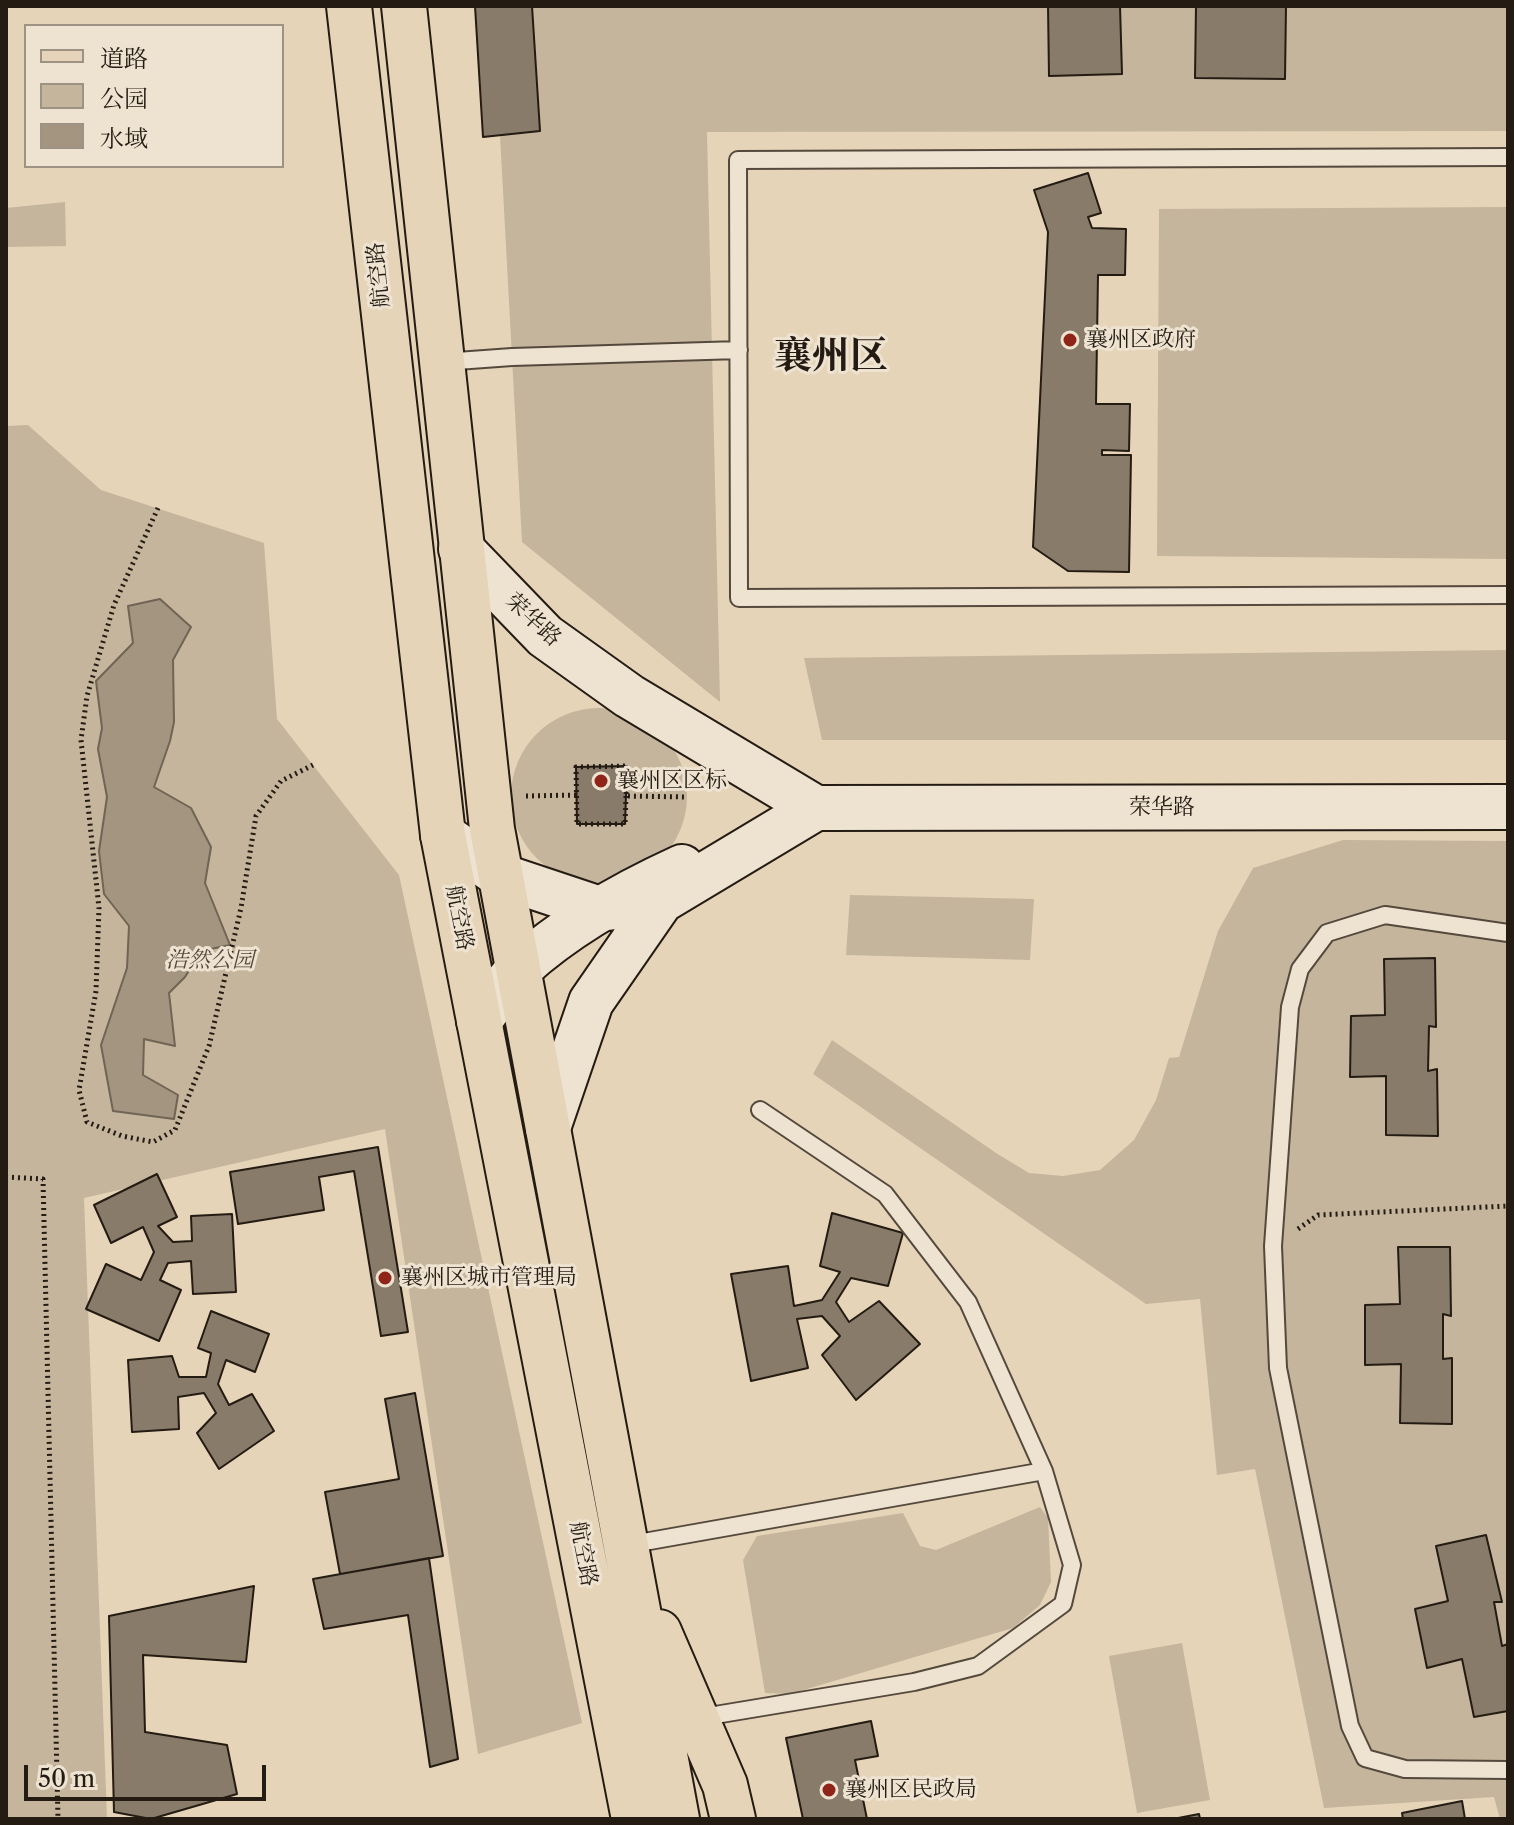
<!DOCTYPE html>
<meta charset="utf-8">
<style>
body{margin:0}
#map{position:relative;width:1514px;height:1825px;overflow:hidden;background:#e5d4b8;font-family:"Libre Caslon Text","Noto Serif SC",serif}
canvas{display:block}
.frame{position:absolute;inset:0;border:8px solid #241b13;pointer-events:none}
.legend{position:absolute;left:24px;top:24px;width:260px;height:144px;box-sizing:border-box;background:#eee3d1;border:2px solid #9d9385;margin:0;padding:10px 14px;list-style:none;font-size:24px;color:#241b13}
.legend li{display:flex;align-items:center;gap:16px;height:40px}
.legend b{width:40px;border:2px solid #9d9385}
.scale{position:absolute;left:24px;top:1765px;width:242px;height:36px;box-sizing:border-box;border:4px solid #241b13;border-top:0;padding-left:10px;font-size:24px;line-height:28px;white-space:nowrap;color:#241b13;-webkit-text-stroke:6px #eee3d1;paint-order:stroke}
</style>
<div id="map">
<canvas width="1514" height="1825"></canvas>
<div class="frame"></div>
<ul class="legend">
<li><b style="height:10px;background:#e5d4b8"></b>道路</li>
<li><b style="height:22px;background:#c4b59c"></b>公园</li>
<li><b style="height:22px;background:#a39580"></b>水域</li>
</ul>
<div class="scale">50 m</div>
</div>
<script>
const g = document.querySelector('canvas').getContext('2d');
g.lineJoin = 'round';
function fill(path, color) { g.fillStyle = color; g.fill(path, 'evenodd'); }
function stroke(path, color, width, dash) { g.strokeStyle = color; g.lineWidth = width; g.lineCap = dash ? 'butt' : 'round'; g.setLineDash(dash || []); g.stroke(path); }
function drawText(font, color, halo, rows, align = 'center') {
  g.font = font + ' "Libre Caslon Text","Noto Serif SC",serif'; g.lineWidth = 6; g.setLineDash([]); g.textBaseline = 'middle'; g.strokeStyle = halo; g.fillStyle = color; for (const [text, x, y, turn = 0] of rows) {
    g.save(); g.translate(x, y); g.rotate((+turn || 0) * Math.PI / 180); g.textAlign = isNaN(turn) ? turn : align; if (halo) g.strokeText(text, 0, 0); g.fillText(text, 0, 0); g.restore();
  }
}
fill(new Path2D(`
 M493,6H1508V131L707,132L720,702L522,542Z
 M65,202L66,246L6,247V208Z
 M1508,207V559L1157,556L1159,209Z
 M28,425L101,490L264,543L277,719L399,875L582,1723L478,1754L385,1129L84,1198L107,1819H6V426Z
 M1508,650V740H822L804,658Z
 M511 796a88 88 0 1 1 176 0a88 88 0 1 1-176 0Z
 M1343,840L1508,841V1819H1500L1494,1797L1324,1808L1255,1469L1217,1475L1200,1299L1146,1304L813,1074L832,1040L996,1153L1029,1173L1063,1176L1100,1170L1134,1140L1156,1100L1169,1058L1179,1057L1218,931L1253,868Z
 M850,895L1034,899L1030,960L846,955Z
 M1040,1507L1048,1518L1051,1582L1040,1605L1013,1628L790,1694L765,1693L743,1560L757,1536L903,1513L920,1546L936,1550Z
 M1182,1643L1210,1800L1137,1813L1109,1656Z`), '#c4b59c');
const water = new Path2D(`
 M160,599L191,627L173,660L174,722L170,741L154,787L191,808L211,847L205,883L230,945L201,951L185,977L169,993L175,1046L144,1039L143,1075L178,1095L174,1119L113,1111L101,1045L127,968L129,926L104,894L99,851L107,797L98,749L102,728L96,681L133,643L128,606Z`);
fill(water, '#a39580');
stroke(water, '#706454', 2);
const building = new Path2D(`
 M475,6H532L540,131L483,137Z
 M1048,6H1120L1122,74L1049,76Z
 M1196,6H1286L1285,79L1195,78Z
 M1088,173L1101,213L1088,217L1092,228L1126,229L1125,275H1098L1096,404H1130L1129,451L1102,450V455H1131L1129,572L1068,571L1033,547L1048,232L1034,190Z
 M627,766L625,824H577L576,767Z
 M1435,958L1436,1027L1429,1026L1428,1071L1437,1069L1438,1136L1386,1135V1076L1350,1077L1351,1016L1385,1015L1384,959Z
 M378,1147L408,1332L381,1336L354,1171L319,1177L324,1210L238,1224L230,1172Z
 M157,1174L177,1217L158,1226L173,1242L192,1241L191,1216L232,1214L236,1292L193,1294L191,1261L168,1263L160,1280L181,1290L159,1341L86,1309L106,1264L141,1280L154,1252L143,1227L111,1243L94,1205Z
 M832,1213L903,1233L888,1286L851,1278L836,1302L849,1322L879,1301L920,1344L856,1400L822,1355L840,1336L822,1316L797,1319L808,1368L751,1381L731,1274L788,1266L794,1306L822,1300L840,1272L820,1266Z
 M1398,1247H1450L1451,1316L1443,1314V1359L1452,1358V1424L1400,1423L1401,1364L1365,1365V1305L1400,1304Z
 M211,1311L269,1334L255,1372L226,1360L218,1384L229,1405L252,1394L274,1431L219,1469L197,1433L216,1413L204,1393L178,1397L179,1429L132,1432L128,1360L172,1356L179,1377H206L211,1353L198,1348Z
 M415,1393L443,1556L340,1574L325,1492L399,1479L385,1399Z
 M1486,1535L1502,1602H1494L1502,1646L1508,1644V1711L1474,1717L1462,1659L1427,1668L1415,1609L1448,1601L1436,1546Z
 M429,1558L458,1759L430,1767L408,1615L324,1629L313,1579Z
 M254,1586L246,1662L143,1655L145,1732L227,1745L237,1794L151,1819L114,1812L109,1616Z
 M871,1721L878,1756L855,1760L867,1819H803L786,1738Z
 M1462,1801L1465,1819H1403L1402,1813Z
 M1199,1814L1200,1819H1173Z`);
fill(building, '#887b69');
stroke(building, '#241b13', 2);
const lane = new Path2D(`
 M1508,157L738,160L739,598L1508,595
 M443,362L512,357L739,350
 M1508,933L1385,915L1327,933L1300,969L1290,1007L1273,1246L1278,1368L1350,1726L1365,1758L1405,1769L1508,1770
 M760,1110L885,1194L968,1302L1044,1471
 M627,1545L1044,1471L1072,1565L1063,1604L978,1666L914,1682L697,1718`);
const secondary = new Path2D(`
 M461,549L545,636L629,696L816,808
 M443,835L501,876L600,909L622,906
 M479,1021C492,1004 505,982 520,968C567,925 625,893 682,867
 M548,1128L591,1002L661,901L816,808L1508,807`);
const primary = new Path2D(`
 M349,6L443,835L634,1819
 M404,6L492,829L677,1819
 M659,1632L725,1785L733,1819`);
stroke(lane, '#54493c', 20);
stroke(secondary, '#241b13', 48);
stroke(primary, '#241b13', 48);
stroke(new Path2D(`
 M158,508L114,605L87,696L81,740L99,908L96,991L79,1090L87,1122L122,1136L153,1142L175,1130L209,1046L241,908L256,816L281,781L313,765
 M526,796L577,795
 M626,796L625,824H577L576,767L627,766L626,796L687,797
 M6,1177L43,1179L58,1819
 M1298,1229L1318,1215L1508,1206`), '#241b13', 5, [2, 4]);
stroke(lane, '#eee3d1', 16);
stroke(secondary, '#eee3d1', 44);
stroke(primary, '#e5d4b8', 44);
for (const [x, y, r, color] of [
 [1070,340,8,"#8f2418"],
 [601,781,8,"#8f2418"],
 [385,1278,8,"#8f2418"],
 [829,1790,8,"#8f2418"]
]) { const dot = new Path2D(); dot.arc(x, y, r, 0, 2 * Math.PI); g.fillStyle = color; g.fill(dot); stroke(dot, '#eee3d1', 3); }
drawText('22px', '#241b13', '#eee3d1', [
 ["航空路",379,275,-96],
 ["荣华路",533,620,43],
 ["荣华路",1162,808],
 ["航空路",459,918,79],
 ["航空路",583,1554,79]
]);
drawText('22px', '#241b13', '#eee3d1', [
 ["襄州区政府",1086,340],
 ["襄州区区标",617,781],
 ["襄州区城市管理局",401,1278],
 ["襄州区民政局",845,1790]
], 'left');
drawText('italic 22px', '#54493c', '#eee3d1', [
 ["浩然公园",210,961]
]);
drawText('bold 38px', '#241b13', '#eee3d1', [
 ["襄州区",831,357]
]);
</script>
